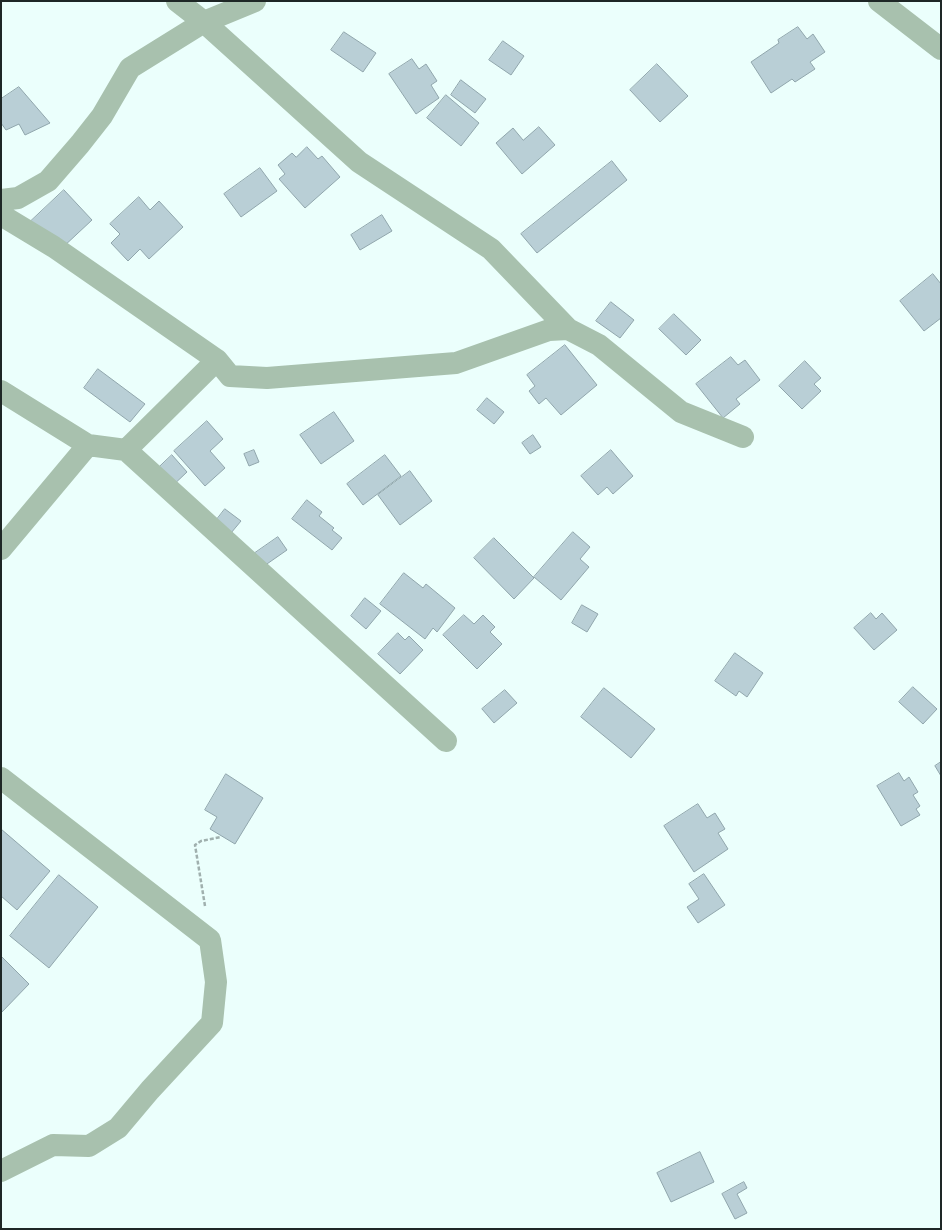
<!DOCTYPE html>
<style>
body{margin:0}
#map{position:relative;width:942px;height:1230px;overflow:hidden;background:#ebfffc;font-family:Karla,sans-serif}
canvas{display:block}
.frame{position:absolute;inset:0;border:2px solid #1e2726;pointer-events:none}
</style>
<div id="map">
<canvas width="942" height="1230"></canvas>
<div class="frame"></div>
</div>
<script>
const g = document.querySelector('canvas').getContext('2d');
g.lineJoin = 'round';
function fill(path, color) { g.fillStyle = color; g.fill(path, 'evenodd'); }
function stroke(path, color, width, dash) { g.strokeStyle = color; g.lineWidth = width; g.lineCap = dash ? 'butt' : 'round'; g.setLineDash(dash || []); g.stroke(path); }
const building = new Path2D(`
 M798,27L807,39L813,34L825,52L810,62L815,69L795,82L792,79L771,93L751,62L779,43L778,40Z
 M344,32L376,53L363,72L331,50Z
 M503,41L524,56L511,75L489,60Z
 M412,59L419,69L426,64L437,81L431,85L439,98L416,114L389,74Z
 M657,64L688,96L660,122L630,90Z
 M461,80L486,99L475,113L451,95Z
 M19,87L50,123L25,135L19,124L6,130L1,123V99Z
 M446,95L479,123L461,146L427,118Z
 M539,127L555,145L522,174L496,143L513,128L523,140Z
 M307,147L318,159L322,156L340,177L305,208L279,179L285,174L278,165L292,153L296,157Z
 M612,161L627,180L537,253L521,234Z
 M260,168L277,191L241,217L224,194Z
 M64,190L92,220L62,248L30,222Z
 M139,197L150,210L159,201L183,227L149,259L140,249L128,261L111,243L120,234L110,224Z
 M382,215L392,231L360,250L351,235Z
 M933,274L941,284V318L924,331L900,301Z
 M611,302L634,320L620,338L596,321Z
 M674,314L701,340L686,355L659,329Z
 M565,345L597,385L561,415L546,398L539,404L529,391L535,386L527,375Z
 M731,357L738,365L745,360L760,380L736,399L740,404L723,418L696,384Z
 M805,361L821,378L814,384L821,391L802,409L779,386Z
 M98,369L145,404L130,422L84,388Z
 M487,398L504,412L494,424L477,410Z
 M334,412L354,441L321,464L300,435Z
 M207,421L223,439L210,451L225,468L205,486L174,451Z
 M533,435L541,447L530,454L522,443Z
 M254,450L259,462L249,466L244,454Z
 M611,450L633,476L613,494L607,487L598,495L581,476Z
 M172,455L187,472L168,490L152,474Z
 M385,455L401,476L363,505L347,484Z
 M410,471L432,501L400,525L378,495Z
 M307,500L322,512L319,516L334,528L332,530L342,538L332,550L292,519Z
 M225,509L241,521L226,539L211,527Z
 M573,532L590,547L580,559L589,567L561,600L534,577Z
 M278,537L287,550L264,566L255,553Z
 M494,538L534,578L514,599L474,558Z
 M404,573L423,588L426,584L455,608L437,632L433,628L425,639L380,604Z
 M365,598L381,611L366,629L351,616Z
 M582,605L598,614L587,632L572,623Z
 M871,613L876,619L882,613L897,630L874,650L854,628Z
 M464,615L474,624L483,615L495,627L490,632L502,644L477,669L443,635Z
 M398,633L405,640L409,636L423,650L400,674L378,654Z
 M735,653L763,673L747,697L739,691L736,696L715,681Z
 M913,687L937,709L923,724L899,702Z
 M604,688L655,729L631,758L581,717Z
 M505,690L517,703L494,723L482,709Z
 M941,762V776L935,766Z
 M899,773L904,781L909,777L918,792L913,795L920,806L916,809L920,815L901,826L877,786Z
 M226,774L263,798L235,844L210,829L217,817L205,810Z
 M698,804L707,818L715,813L725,829L718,833L728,849L694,872L664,826Z
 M1,829L50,871L17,910L1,896Z
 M704,874L725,905L698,923L687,907L699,899L689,884Z
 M59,875L98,907L49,968L10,936Z
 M1,956L29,984L1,1013Z
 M700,1152L714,1182L671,1202L657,1173Z
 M744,1182L747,1188L737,1194L747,1213L735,1219L722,1194Z`);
fill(building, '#b9cfd6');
stroke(building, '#90a6ac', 1);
stroke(new Path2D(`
 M205,906L195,845L201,841L221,837`), '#a0b0ae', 2.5, [4, 2]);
stroke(new Path2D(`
 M177,1L204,22L359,162L491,249L568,329
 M879,1L941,49
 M1,200L18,198L48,181L80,144L102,116L130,68L204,22L255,1
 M1,215L54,247L217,360L230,376L267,378L456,363L549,330L568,329L599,345L681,412L743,437
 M1,391L88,445L126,450L446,741
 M126,450L217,360
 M1,549L88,445
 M1,778L210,940L216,982L212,1023L150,1090L118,1128L89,1146L53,1145L1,1171`), '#a8c1ae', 22);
</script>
